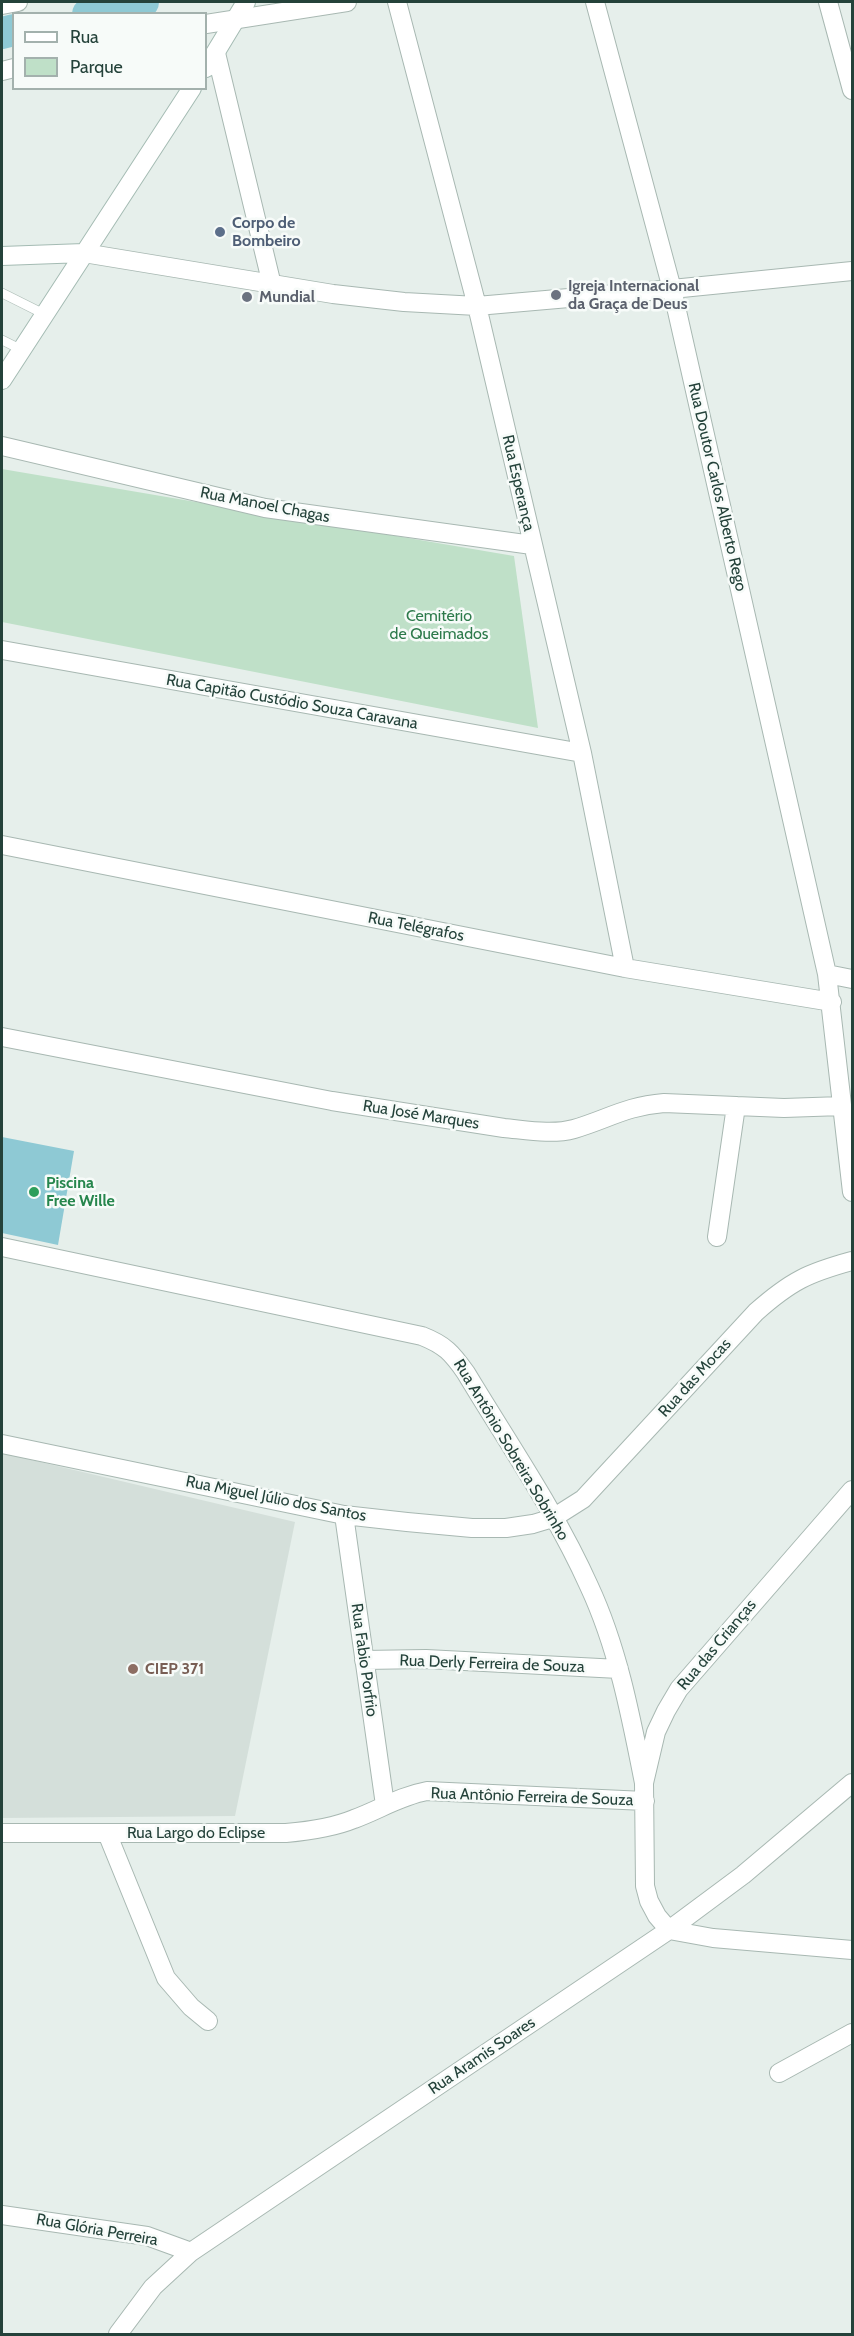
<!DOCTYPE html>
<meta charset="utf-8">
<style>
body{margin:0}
#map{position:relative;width:854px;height:2336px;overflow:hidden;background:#e6efeb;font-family:Cabin,sans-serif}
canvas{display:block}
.frame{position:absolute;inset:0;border:3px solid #24423a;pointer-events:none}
.legend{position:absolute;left:12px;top:12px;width:195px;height:78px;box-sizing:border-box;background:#f7fbf9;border:2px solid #a3b1ad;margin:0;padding:8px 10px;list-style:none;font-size:18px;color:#24423a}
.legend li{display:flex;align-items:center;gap:12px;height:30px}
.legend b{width:30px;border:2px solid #a3b1ad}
</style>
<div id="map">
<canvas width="854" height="2336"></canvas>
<div class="frame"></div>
<ul class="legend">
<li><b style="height:8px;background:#fff"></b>Rua</li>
<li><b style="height:16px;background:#bfe0c8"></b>Parque</li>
</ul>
</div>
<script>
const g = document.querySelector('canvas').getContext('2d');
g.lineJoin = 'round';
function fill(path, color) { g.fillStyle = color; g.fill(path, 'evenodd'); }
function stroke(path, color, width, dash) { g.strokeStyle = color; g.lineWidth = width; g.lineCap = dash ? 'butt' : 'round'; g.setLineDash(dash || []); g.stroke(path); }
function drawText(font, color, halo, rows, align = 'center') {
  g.font = font + ' Cabin,sans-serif'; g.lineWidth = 5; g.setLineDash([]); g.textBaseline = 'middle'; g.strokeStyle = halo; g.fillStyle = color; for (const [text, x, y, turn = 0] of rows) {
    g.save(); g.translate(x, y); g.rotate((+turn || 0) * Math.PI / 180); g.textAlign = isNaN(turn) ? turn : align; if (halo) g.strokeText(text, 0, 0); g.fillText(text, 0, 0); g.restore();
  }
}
fill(new Path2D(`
 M2,1453L295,1522L235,1816L2,1818Z`), '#d4dfda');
fill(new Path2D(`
 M2,469L514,556L538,728L2,622Z`), '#bfe0c8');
fill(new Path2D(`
 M2,1137L74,1151L58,1245L2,1233Z`), '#8ec9d4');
stroke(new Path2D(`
 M88,14L143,2
 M2,33L14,30`), '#8ec9d4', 32);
const lane = new Path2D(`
 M2,293L44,314
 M2,340L22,350`);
const street = new Path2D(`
 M397,2L477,306L582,753L625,968
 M595,2L672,289L827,974L852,1192
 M828,2L852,90
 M2,5L18,2
 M206,24L347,2
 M216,53L272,285
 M2,71L14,68
 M84,253L333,294L404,302L477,306L672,289L852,271
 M2,446L265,508L532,545
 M2,650L582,753
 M2,845L625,968L832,1002
 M827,974L852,979
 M2,1037L332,1101L504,1128C526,1130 552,1135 574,1129C608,1119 626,1106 664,1103L784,1108L842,1106
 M717,1237L736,1106
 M2,1247L422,1336C445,1345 452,1353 466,1373C508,1443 556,1512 589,1586C618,1648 631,1717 644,1783
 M2,1444L344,1515L407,1522L472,1528H506L533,1524L553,1518L583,1499L756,1312C791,1281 808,1273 852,1261
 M852,1490L679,1689L666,1711L656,1732L644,1783L645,1886L649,1901L657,1916L669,1930L713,1938L852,1950
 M344,1515L385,1805
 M364,1660L426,1659L619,1669
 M2,1833H286C309,1831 332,1828 354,1819C379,1810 400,1796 427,1791L645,1801
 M107,1833L166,1978L191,2007L208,2021
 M779,2073L852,2033
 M2,2215L147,2236L191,2252
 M118,2334L153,2287L191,2252L669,1930L743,1875L852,1783`);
const secondary = new Path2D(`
 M206,68L246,2
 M2,256L84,253
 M2,380L192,88`);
stroke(lane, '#a8b8b2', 10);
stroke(street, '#a8b8b2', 20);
stroke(secondary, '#a4bbb3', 20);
stroke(lane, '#fff', 9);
stroke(street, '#fff', 18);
stroke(secondary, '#fff', 18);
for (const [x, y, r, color] of [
 [220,232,6,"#5c6f8a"],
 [556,295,6,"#6b7280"],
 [247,297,6,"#6b7280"],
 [34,1192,6,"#2e9e5b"],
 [133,1669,6,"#8d6e63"]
]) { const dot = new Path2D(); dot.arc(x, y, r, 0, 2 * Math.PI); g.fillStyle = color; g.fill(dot); stroke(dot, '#f7fbf9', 2); }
drawText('bold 16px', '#4e5e75', '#f7fbf9', [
 ["Corpo de",232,223],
 ["Bombeiro",232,241]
], 'left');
drawText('bold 16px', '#5b616d', '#f7fbf9', [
 ["Igreja Internacional",568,286],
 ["da Graça de Deus",568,304],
 ["Mundial",259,297]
], 'left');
drawText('16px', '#24423a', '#f7fbf9', [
 ["Rua Esperança",518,483,77],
 ["Rua Doutor Carlos Alberto Rego",717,487,77],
 ["Rua Manoel Chagas",265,505,11],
 ["Rua Capitão Custódio Souza Caravana",292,702,10],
 ["Rua Telégrafos",416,927,11],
 ["Rua José Marques",421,1115,9],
 ["Rua das Mocas",695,1378,-48],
 ["Rua Antônio Sobreira Sobrinho",511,1450,59],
 ["Rua Miguel Júlio dos Santos",276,1499,11],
 ["Rua das Crianças",717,1645,-50],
 ["Rua Fabio Porfrio",364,1660,82],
 ["Rua Derly Ferreira de Souza",492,1664,2],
 ["Rua Antônio Ferreira de Souza",532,1797,2],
 ["Rua Largo do Eclipse",196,1833],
 ["Rua Aramis Soares",482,2056,-34],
 ["Rua Glória Perreira",97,2230,10]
]);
drawText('16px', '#2d7a4b', '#f7fbf9', [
 ["Cemitério",439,616],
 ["de Queimados",439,634]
]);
drawText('bold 16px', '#27864d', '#f7fbf9', [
 ["Piscina",46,1183],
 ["Free Wille",46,1201]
], 'left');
drawText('bold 16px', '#785e54', '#f7fbf9', [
 ["CIEP 371",145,1669]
], 'left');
</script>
